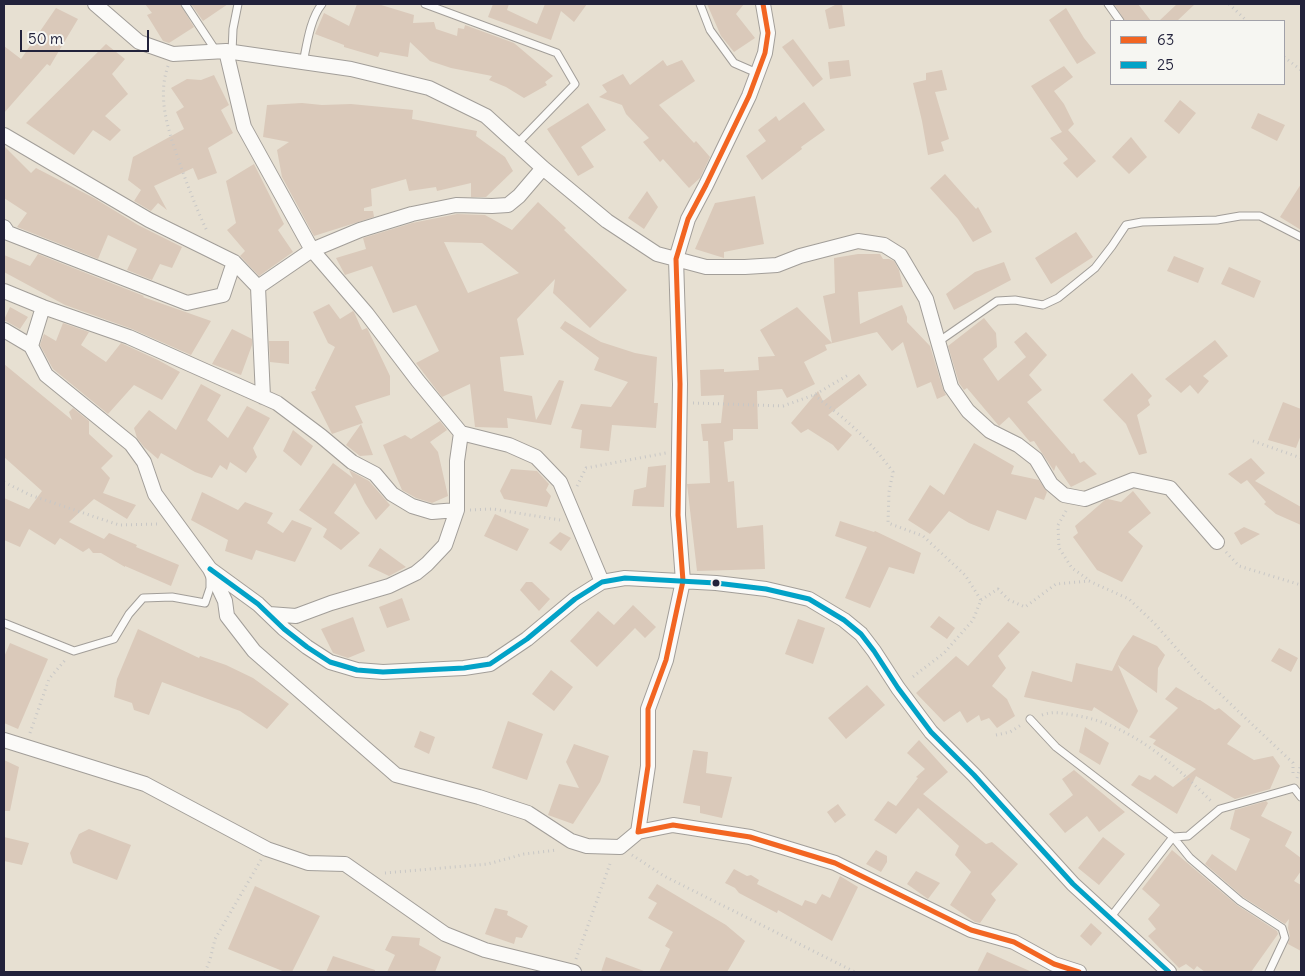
<!DOCTYPE html>
<style>
body{margin:0}
#map{position:relative;width:1305px;height:976px;overflow:hidden;background:#e7e0d2;font-family:Delius,sans-serif}
canvas{display:block}
.frame{position:absolute;inset:0;border:5px solid #22223b;pointer-events:none}
.legend{position:absolute;left:1110px;top:20px;width:175px;height:65px;box-sizing:border-box;background:#f6f6f2;border:1px solid #a1a1a9;margin:0;padding:6px 9px;list-style:none;font-size:15px;color:#22223b}
.legend li{display:flex;align-items:center;gap:10px;height:25px}
.legend b{width:25px;border:1px solid #a1a1a9}
.scale{position:absolute;left:20px;top:30px;width:129px;height:22px;box-sizing:border-box;border:2px solid #22223b;border-top:0;padding-left:6px;font-size:15px;line-height:18px;white-space:nowrap;color:#22223b;-webkit-text-stroke:4px #f6f6f2;paint-order:stroke}
</style>
<div id="map">
<canvas width="1305" height="976"></canvas>
<div class="frame"></div>
<ul class="legend">
<li><b style="height:6px;background:#f26522"></b>63</li>
<li><b style="height:6px;background:#02a2c7"></b>25</li>
</ul>
<div class="scale">50 m</div>
</div>
<script>
const g = document.querySelector('canvas').getContext('2d');
g.lineJoin = 'round';
function fill(path, color) { g.fillStyle = color; g.fill(path, 'evenodd'); }
function stroke(path, color, width, dash) { g.strokeStyle = color; g.lineWidth = width; g.lineCap = dash ? 'butt' : 'round'; g.setLineDash(dash || []); g.stroke(path); }
fill(new Path2D(`
 M145,4H180L194,27L169,43L163,41L147,15L152,13Z
 M191,4H228L203,21Z
 M357,4H378L414,15L413,23L434,22L436,29L457,36L458,28L464,29L465,25L514,43L553,76L545,82L547,85L524,98L506,87L489,80L492,76L451,68L430,61L410,42L408,57L380,52L378,57L344,47V45L315,34L324,13L349,26Z
 M493,4H509L507,10L537,24L545,4H587L574,22L561,11L551,40L488,17Z
 M707,4H744L736,14L755,38L734,52L721,36Z
 M837,4H842L845,26L829,29L825,10Z
 M1114,4H1138L1151,21H1125Z
 M1177,4H1195L1177,21H1159Z
 M56,8L78,19L50,66L47,64L4,113V46L21,59Z
 M1066,8L1084,38L1096,53L1077,64L1049,20Z
 M793,39L823,79L813,87L782,47Z
 M106,44L125,59L112,74L128,94L105,116L121,130L110,141L93,130L74,155L26,123Z
 M663,60L667,66L682,60L695,81L659,105L694,143L696,141L710,157L700,178L689,188L663,159L660,162L643,142L649,138L626,114L622,105L599,97L607,92L602,85L623,74L630,85Z
 M849,60L851,76L830,79L828,62Z
 M1064,66L1073,77L1054,91L1064,104L1074,124L1068,130L1096,161L1077,178L1063,163L1068,159L1050,138L1062,132L1031,86Z
 M942,70L947,90L935,92L949,139L941,142L944,151L928,155L922,121L913,83L926,80V73Z
 M214,75L229,105L221,110L233,133L208,148L217,173L198,180L193,168L154,186L167,210L158,203L151,211L134,201L141,190L128,180L133,157L184,129L176,112L184,107L171,88L187,79L201,80Z
 M1180,100L1196,113L1179,134L1164,121Z
 M804,102L825,130L801,147L802,149L762,180L746,156L766,141L758,130L776,116L779,121Z
 M302,103L322,105L351,104L413,110L412,119L477,131L476,136L505,157L513,171L486,197H471V183L437,191L436,187L409,191L406,179L371,189L372,206L364,208V211H373L374,217L314,236L282,177L277,150L289,142L263,137L267,105Z
 M588,103L606,130L581,147L594,167L578,176L547,129Z
 M1258,113L1285,125L1277,141L1251,128Z
 M1131,137L1147,157L1129,174L1112,157Z
 M4,146L31,173L36,168L94,198L138,225L182,247L172,268L160,264L152,280L127,270L137,249L108,235L98,259L17,227L27,213L4,198Z
 M254,164L284,224L278,230L293,252L259,276L240,256L245,251L227,230L236,223L226,181Z
 M945,174L976,209L978,207L992,232L973,242L958,219L930,188Z
 M1301,184V230L1280,217Z
 M647,191L658,207L644,229L628,218Z
 M755,196L764,244L724,252V258L695,249L715,203Z
 M538,202L566,228L564,230L627,290L590,328L553,293L555,279L517,319L524,355L500,357L504,391L532,396L536,420L559,380L564,381L551,425L507,418L508,428L475,427L470,384L442,397L416,363L439,351L416,305L393,313L372,266L345,275L336,258L366,249L363,238L412,223L457,214L485,215L512,230ZM444,242L482,243L519,273L468,293Z
 M1076,232L1093,257L1051,284L1035,258Z
 M38,254L144,296L143,297L211,321L191,355L132,329L65,305L4,272V255L30,266Z
 M858,254H880L883,259H889L894,261L899,270L903,287L858,292L860,324L902,305L907,317V322L930,346L943,389L946,395L937,399L931,382L917,388L903,342L892,351L877,332L825,345L827,350L804,362L815,384L787,398L782,389L757,391L758,429H733V440L724,442L728,482L734,481L737,528L763,525L765,569L697,571L687,484L710,483L708,441H703L701,424L721,423L724,395L701,396L700,370L724,369V372L759,370L758,357L775,356L760,330L797,307L832,343L823,296L835,293L834,258Z
 M1174,256L1204,268L1198,283L1167,271Z
 M1004,262L1011,280L954,310L946,294L975,272Z
 M1229,267L1261,281L1254,298L1221,284Z
 M329,304L340,319L353,311L354,312L362,330L367,328L368,330L390,376V395L355,406L363,423L332,434L311,392L316,390L315,388L335,347L328,343L313,312Z
 M10,307L28,317L20,329L4,320Z
 M984,318L996,333L997,347L983,359L998,381L1026,357L1014,342L1026,332L1047,355L1029,375L1042,390L1027,402L1072,454L1074,453L1080,463L1084,461L1097,474L1071,487L1056,465L1054,471L1034,441L1030,442L1009,417L999,426L967,388L964,390L959,383L948,346Z
 M565,321L601,342L635,353L657,357L654,403H658L656,428L612,425L609,451L580,448L582,430L571,428L581,404L611,407L628,382L594,370L599,358L560,328Z
 M63,323L89,332L81,345L106,362L121,343L158,360L180,372L162,400L134,385L108,414L53,369L40,345L44,334L56,341Z
 M232,329L252,339V345L241,375L212,364Z
 M1215,340L1228,356L1203,376L1209,381L1198,394L1190,385L1181,393L1165,379Z
 M269,341H289V364L270,362Z
 M4,364L72,420L69,412L73,408L89,421V434L113,456L101,468L110,478L103,493L136,505L127,519L94,499L69,522L104,539L109,533L137,545L136,547L179,565L171,586L125,566V567L101,553H93L89,548L83,552L60,538L55,545L29,529L20,547L4,540V498L29,509L42,491L4,457Z
 M1132,373L1152,396L1148,400L1150,405L1137,415L1147,453L1139,455L1126,424L1103,400Z
 M859,374L867,385L828,415L852,435L838,451L833,445L808,429L801,433L791,423L818,391L823,401Z
 M201,384L221,395L207,420L228,438L247,406L270,418L253,448L257,457L246,473L230,462L227,470L220,465L212,478L195,472L161,453L158,459L144,447L137,438L134,428L149,410L176,430Z
 M1283,402L1301,409V435L1296,448L1268,440Z
 M440,421L447,430L430,442L438,452L448,496L432,503L416,498L402,490L383,445L405,435L411,439Z
 M361,424L373,455L360,456L346,445Z
 M293,430L313,446L301,466L283,451Z
 M974,443L1014,466L1011,474L1039,480L1047,492L1044,500L1035,497L1026,520L997,510L989,531L969,523L949,511L930,534L908,520L930,485L944,495Z
 M1251,458L1265,473L1255,481L1301,507V525L1276,514L1264,504L1266,502L1247,480L1241,484L1228,474Z
 M333,463L353,478L349,470L369,481L390,505L376,520L365,503L355,483L334,513L360,533L341,550L323,537L327,529L299,510Z
 M666,465L664,507L632,506L634,490L646,487L648,467Z
 M511,469L537,471L549,484L546,490L551,496L547,507L504,499L500,491Z
 M1133,491L1151,513L1128,532L1143,546L1122,582L1097,570L1073,537L1078,533L1075,526L1105,500L1108,499L1121,502Z
 M202,492L238,510L245,502L273,513L267,523L283,533L292,520L312,528L295,562L256,550L252,560L225,551L228,540L191,520Z
 M495,514L529,529L517,551L484,536Z
 M840,521L874,532L875,531L921,553L914,574L889,567L870,608L845,598L867,547L835,536Z
 M1244,527L1260,534L1241,545L1234,533Z
 M560,532L571,538L561,551L549,543Z
 M380,548L406,567L389,576L368,566Z
 M526,582H532L550,599L539,611L520,590Z
 M402,598L410,620L387,628L379,607Z
 M633,605L656,627L645,638L635,628L597,667L570,641L598,611L614,625Z
 M939,616L955,628L947,639L930,627Z
 M353,617L365,651L348,658L333,653L321,629Z
 M798,619L825,628L813,664L785,654Z
 M1008,622L1020,632L998,656L1006,668L992,686L1007,699L1015,716L997,728L989,718L981,721L979,715L967,723L960,711L944,722L916,693L956,656L968,666Z
 M138,629L199,658L200,656L226,665L253,678L289,704L267,729L240,711L162,682L149,715L134,710L132,703L114,697L117,679Z
 M1133,635L1157,646L1165,655L1158,668L1157,693L1118,665L1138,711L1129,729L1094,707L1092,711L1024,697L1032,671L1072,682L1076,663L1112,671L1121,652Z
 M10,643L48,659L18,729L4,723V657Z
 M1279,648L1298,658L1291,672L1271,661Z
 M551,670L573,687L554,711L532,694Z
 M867,685L885,705L846,739L828,718Z
 M1176,687L1198,700H1200L1215,710L1219,708L1241,726L1227,744L1254,760L1273,756L1280,766L1270,789L1235,799L1196,776L1177,814L1131,785L1139,775L1150,780L1155,775L1173,787L1196,769L1153,744L1156,740L1149,737L1178,708L1165,699Z
 M508,721L543,734L527,780L492,768Z
 M1085,727L1109,743L1100,765L1079,752Z
 M420,731L435,737L429,754L414,747Z
 M919,740L948,772L923,794L986,844L992,842L1018,864L991,894L996,900L980,923L975,922L950,905L971,872L955,855L959,846L918,808L896,834L874,820L888,801L896,806L918,778L916,777L925,769L907,753Z
 M574,744L609,756L600,782L573,824L548,815L559,784L579,788L566,762Z
 M693,750L708,752L706,773L732,777L722,818L700,813V806L683,803Z
 M4,760L19,767L10,811H4Z
 M1074,770L1125,812L1099,832L1087,816L1065,833L1049,814L1073,795L1062,779Z
 M1266,801L1268,803L1261,816L1292,832L1285,846L1301,858V871L1294,881L1301,885V951L1288,944L1290,937L1288,928L1289,919L1285,924L1243,897L1205,864L1212,854L1236,871L1250,839L1230,829L1235,810Z
 M838,804L846,815L835,823L827,812Z
 M89,829L131,845L117,880L73,863L70,853L79,834Z
 M4,837L29,843L22,865L4,861Z
 M1103,837L1125,854L1099,885L1078,868Z
 M876,850L887,856V862L881,872L866,864Z
 M1172,850L1237,905L1277,931L1278,934L1251,972H1205L1197,966L1194,970L1186,964L1179,968L1148,936L1156,929L1148,919L1160,905L1142,889Z
 M734,869L747,876L751,875L759,880L757,884L802,906L805,900L816,904L822,894L830,898L840,876L858,887L832,941L778,910L777,913L739,893L735,888L725,883Z
 M916,871L940,883L928,899L907,884Z
 M657,884L726,925L745,941L727,972H659L670,949L665,946L673,932L648,918L657,903L648,898Z
 M255,886L320,916L292,972H285L228,949Z
 M495,908L508,911L507,915L528,926L522,938L516,937L514,944L485,934Z
 M1091,923L1102,933L1091,946L1080,936Z
 M392,936L420,938L419,945L441,957L435,972H387L395,955L385,950Z
 M987,952L1032,972H977Z
 M333,956L375,970V972H326Z
 M606,957L644,971L643,972H601Z`), '#dac9ba');
const lane = new Path2D(`
 M185,4L216,51
 M425,4L557,53L575,84L517,144
 M700,4L710,30L734,63L757,73
 M1108,4L1120,21
 M232,52L233,29L238,4
 M303,63C307,44 310,19 322,4
 M938,342L997,301L1015,300L1043,305L1058,298L1095,268L1112,246L1126,225L1142,222L1217,220L1240,216H1260L1301,237
 M4,623L74,651L114,639L129,614L143,598L172,597L205,603L210,588V578
 M1030,719L1056,747L1173,837L1188,836L1220,809L1294,788L1301,797
 M1110,918L1173,837L1190,858L1240,901L1282,928L1285,938L1269,972`);
const street = new Path2D(`
 M95,4L139,42L173,54L226,51L351,69L429,88L486,116L543,168L607,221L657,254L706,267H745L777,265L800,256L858,241L884,245L900,255L926,299L951,387L968,411L990,431L1018,445L1036,459L1051,484L1064,495L1085,499L1133,480L1170,488L1217,542
 M763,4L768,33L765,53L749,96L706,185L688,219L676,259L680,384L678,515L683,581L666,660L648,709V766L638,832L673,825L750,837L835,863L971,930L1014,942L1054,964L1079,972
 M226,51L244,127L312,250L367,314L418,381L461,433L509,445L536,457L560,482L602,582
 M4,135L149,220L234,262L258,287L263,397
 M4,227L8,233L187,303L223,295L234,262
 M258,287L312,250L360,230L412,214L456,205L492,206L508,205L519,196L543,168
 M4,291L43,307L129,337L277,403L321,436L352,462L375,474L392,494L412,506L432,512L457,510V461L461,433
 M4,330L31,346L46,375L131,444L144,462L155,494L210,569L225,601L227,616L254,651L396,775L479,797L528,813L571,841L587,846L620,847L638,832
 M31,346L43,307
 M210,569L258,604L284,629L307,647L330,662L357,670L383,672L464,668L490,664L527,639L575,599L602,582L625,578L716,583L766,589L809,599L844,620L861,634L874,651L898,688L931,732L974,775L1073,884L1169,972
 M269,614L296,616L331,603L389,586L416,573L427,564L445,545L457,510
 M4,740L145,784L267,849L308,863L345,864L445,934L485,950L574,972`);
stroke(lane, '#a29e99', 9);
stroke(street, '#a29e99', 16);
stroke(new Path2D(`
 M1229,4L1247,21
 M1284,57L1301,70
 M168,66C156,100 170,135 181,167C189,189 197,210 207,231
 M814,395C846,419 869,439 893,472L889,492L888,523L923,536L965,575L981,600L973,620L944,653L910,679
 M693,403L783,406L814,395L850,374
 M1253,441L1301,458
 M4,482L30,495L119,525L158,524
 M577,486L586,468L666,453
 M470,510L493,509L560,520
 M1066,511L1058,525L1059,548L1072,568L1089,580
 M1226,552L1239,566L1301,585
 M981,600L998,589L1009,600L1025,607L1056,584L1089,581L1129,599L1154,623L1200,675L1293,763V777
 M1042,715C1053,711 1061,713 1073,715C1129,723 1173,763 1212,802
 M30,733L49,679L66,659
 M996,735L1010,732L1021,725
 M1297,778L1301,764
 M632,855L664,876L855,972
 M385,873L488,864L524,854L557,850
 M576,959L611,861
 M205,972L210,960L215,939L261,860`), '#c8c7c6', 3, [1, 4]);
stroke(lane, '#fbfaf8', 7);
stroke(street, '#fbfaf8', 14);
stroke(new Path2D(`
 M763,4L768,33L765,53L749,96L706,185L688,219L676,259L680,384L678,515L683,581L666,660L648,709V766L638,832L673,825L750,837L835,863L971,930L1014,942L1054,964L1079,972`), '#f26522', 5);
stroke(new Path2D(`
 M210,569L258,604L284,629L307,647L330,662L357,670L383,672L464,668L490,664L527,639L575,599L602,582L625,578L716,583L766,589L809,599L844,620L861,634L874,651L898,688L931,732L974,775L1073,884L1169,972`), '#02a2c7', 5);
for (const [x, y, r, color] of [
 [716,583,4.5,"#22223b"]
]) { const dot = new Path2D(); dot.arc(x, y, r, 0, 2 * Math.PI); g.fillStyle = color; g.fill(dot); stroke(dot, '#f6f6f2', 2); }
</script>
